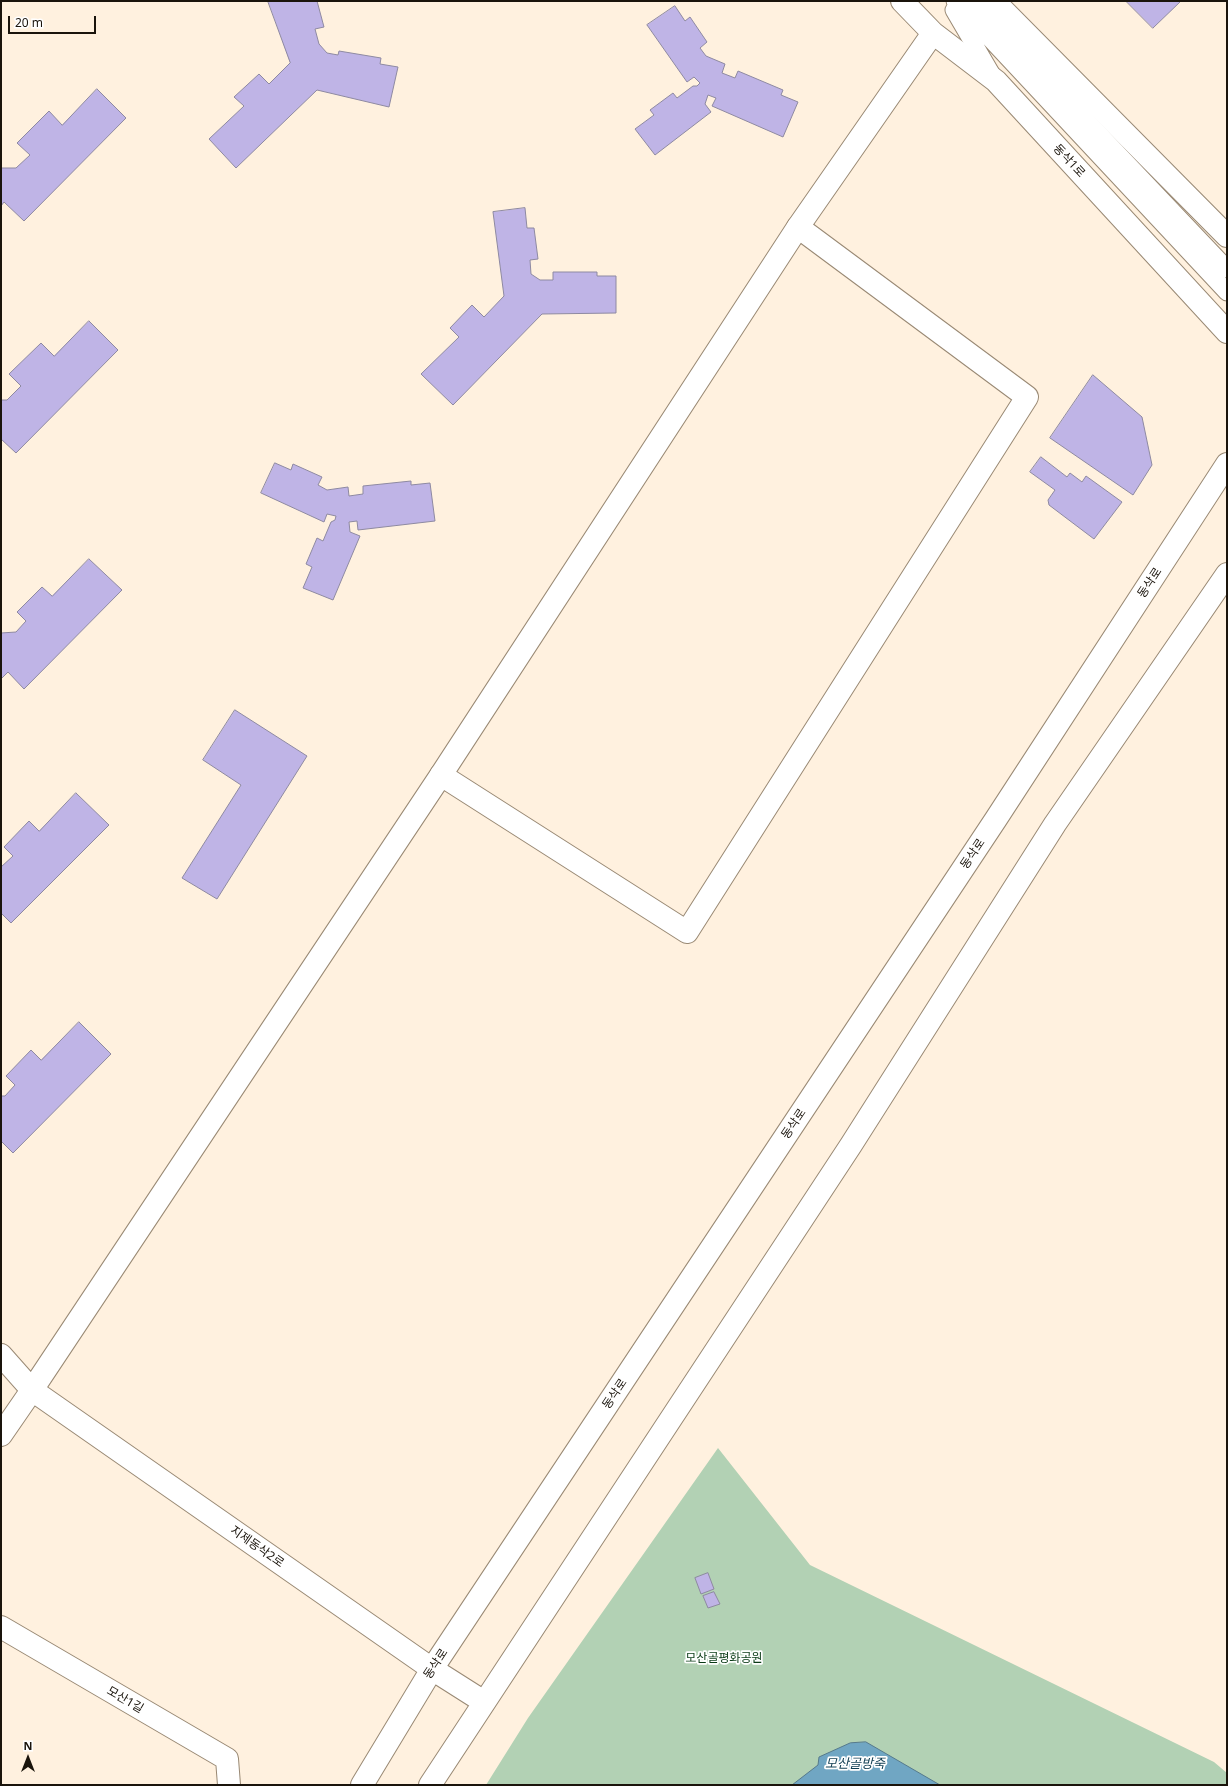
<!DOCTYPE html>
<meta charset="utf-8">
<style>
body{margin:0}
#map{position:relative;width:1228px;height:1786px;overflow:hidden;background:#fff1df;font-family:"Noto Sans",sans-serif}
canvas{display:block}
.frame{position:absolute;inset:0;border:2px solid #1a140c;pointer-events:none}
.north{position:absolute;left:8px;top:1738px;width:40px;height:40px;-webkit-text-stroke:3px #fff;paint-order:stroke;rotate:0deg;font-size:11px;font-weight:700;line-height:16px;text-align:center;color:#1a140c}
.north::after{content:'';display:block;margin:auto;width:14px;height:18px;background:#1a140c;clip-path:polygon(50% 0,100% 100%,50% 72%,0 100%)}
.scale{position:absolute;left:8px;top:16px;width:88px;height:18px;box-sizing:border-box;border:2px solid #1a140c;border-top:0;padding-left:5px;font-size:12px;line-height:14px;white-space:nowrap;color:#1a140c;-webkit-text-stroke:3px #fff;paint-order:stroke}
</style>
<div id="map">
<canvas width="1228" height="1786"></canvas>
<div class="frame"></div>
<div class="north">N</div>
<div class="scale">20 m</div>
</div>
<script>
const g = document.querySelector('canvas').getContext('2d');
g.lineJoin = 'round';
function fill(path, color) { g.fillStyle = color; g.fill(path, 'evenodd'); }
function stroke(path, color, width, dash) { g.strokeStyle = color; g.lineWidth = width; g.lineCap = dash ? 'butt' : 'round'; g.setLineDash(dash || []); g.stroke(path); }
function drawText(font, color, halo, rows, align = 'center') {
  g.font = font + ' "Noto Sans","Noto Sans KR",sans-serif'; g.lineWidth = 3.5; g.setLineDash([]); g.textBaseline = 'middle'; g.strokeStyle = halo; g.fillStyle = color; for (const [text, x, y, turn = 0] of rows) {
    g.save(); g.translate(x, y); g.rotate((+turn || 0) * Math.PI / 180); g.textAlign = isNaN(turn) ? turn : align; if (halo) g.strokeText(text, 0, 0); g.fillText(text, 0, 0); g.restore();
  }
}
fill(new Path2D(`
 M718,1448L810,1565L1214,1762L1227,1773V1785H486L528,1718Z`), '#b2d1b4');
const water = new Path2D(`
 M866,1742L940,1785H792L818,1765L819,1757L850,1743Z`);
fill(water, '#70a6c3');
stroke(water, '#567a8c', 1);
const building = new Path2D(`
 M268,1H317L324,27L315,29L319,44L327,53L338,55L339,51L381,58L380,64L398,67L389,107L317,90L236,168L209,139L244,106L234,97L259,74L269,84L290,63Z
 M1126,1H1181L1153,28Z
 M675,6L685,21L690,17L707,42L700,48L706,56L725,64L722,73L735,78L738,71L783,90L781,95L798,102L783,137L712,106L716,98L708,95L705,104L711,112L655,155L635,129L654,115L650,110L673,93L677,98L693,86H697L700,83L694,77L687,82L647,25Z
 M97,89L126,118L24,221L4,202L1,206V168H16L30,155L17,143L49,111L62,125Z
 M525,208L527,228H534L538,259L530,260L531,274L540,280H553V272H597V276H616V313L542,314L453,405L421,374L459,337L450,328L472,305L484,317L504,296L493,212Z
 M89,321L118,350L16,453L1,439V400H7L21,386L9,374L41,343L54,356Z
 M1093,375L1142,417L1152,465L1133,495L1050,438Z
 M1041,457L1067,477L1070,473L1082,482L1086,476L1122,502L1094,539L1049,505L1048,500L1055,490L1030,472Z
 M275,463L291,470L293,464L322,477L318,485L327,490L348,487L349,496L363,494V486L411,481V485L430,483L435,521L358,530L357,521L349,522L350,532L360,536L333,600L303,588L312,567L306,564L317,538L323,541L331,522L335,520L336,516L327,514L324,522L261,493Z
 M89,559L122,590L24,689L8,672L1,679V633L16,632L26,621L17,612L42,587L52,596Z
 M235,710L307,756L217,899L182,878L241,785L203,760Z
 M76,793L109,825L11,923L1,913V867L13,856L4,847L29,821L39,831Z
 M79,1022L111,1054L13,1153L1,1141V1096H5L15,1085L6,1076L31,1050L41,1060Z
 M708,1573L714,1589L701,1594L695,1578Z
 M714,1592L720,1604L708,1608L703,1596Z`);
fill(building, '#bfb4e6');
stroke(building, '#8e89a1', 1);
const lane = new Path2D(`
 M955,1L1227,292
 M973,1L1227,269
 M954,10L992,75`);
const street = new Path2D(`
 M441,775L687,932L1027,397L798,227
 M1,1435L32,1390
 M1,1627L227,1759L229,1785`);
const secondary = new Path2D(`
 M902,1L933,33L996,81L1227,332
 M994,1L1227,236
 M1,1355L32,1390L432,1669L484,1702
 M32,1390L441,775L798,227L933,33
 M362,1785L432,1669L996,819L1227,464
 M430,1785L851,1145L1055,824L1227,574`);
stroke(lane, '#998974', 19);
stroke(street, '#998974', 24);
stroke(secondary, '#998974', 24);
stroke(lane, '#fff', 17);
stroke(street, '#fff', 22);
stroke(secondary, '#fff', 22);
drawText('12px', '#1a140c', '#fff', [
 ["동삭1로",1069,161,47],
 ["동삭로",1150,583,-57],
 ["동삭로",973,854,-56],
 ["동삭로",794,1124,-56],
 ["동삭로",615,1394,-56],
 ["지제동삭2로",257,1547,35],
 ["동삭로",436,1664,-57],
 ["모산1길",125,1700,30]
]);
drawText('12px', '#093a15', '#fff', [
 ["모산골평화공원",724,1659]
]);
drawText('italic 13px', '#103e53', '#fff', [
 ["모산골방죽",855,1764]
]);
</script>
